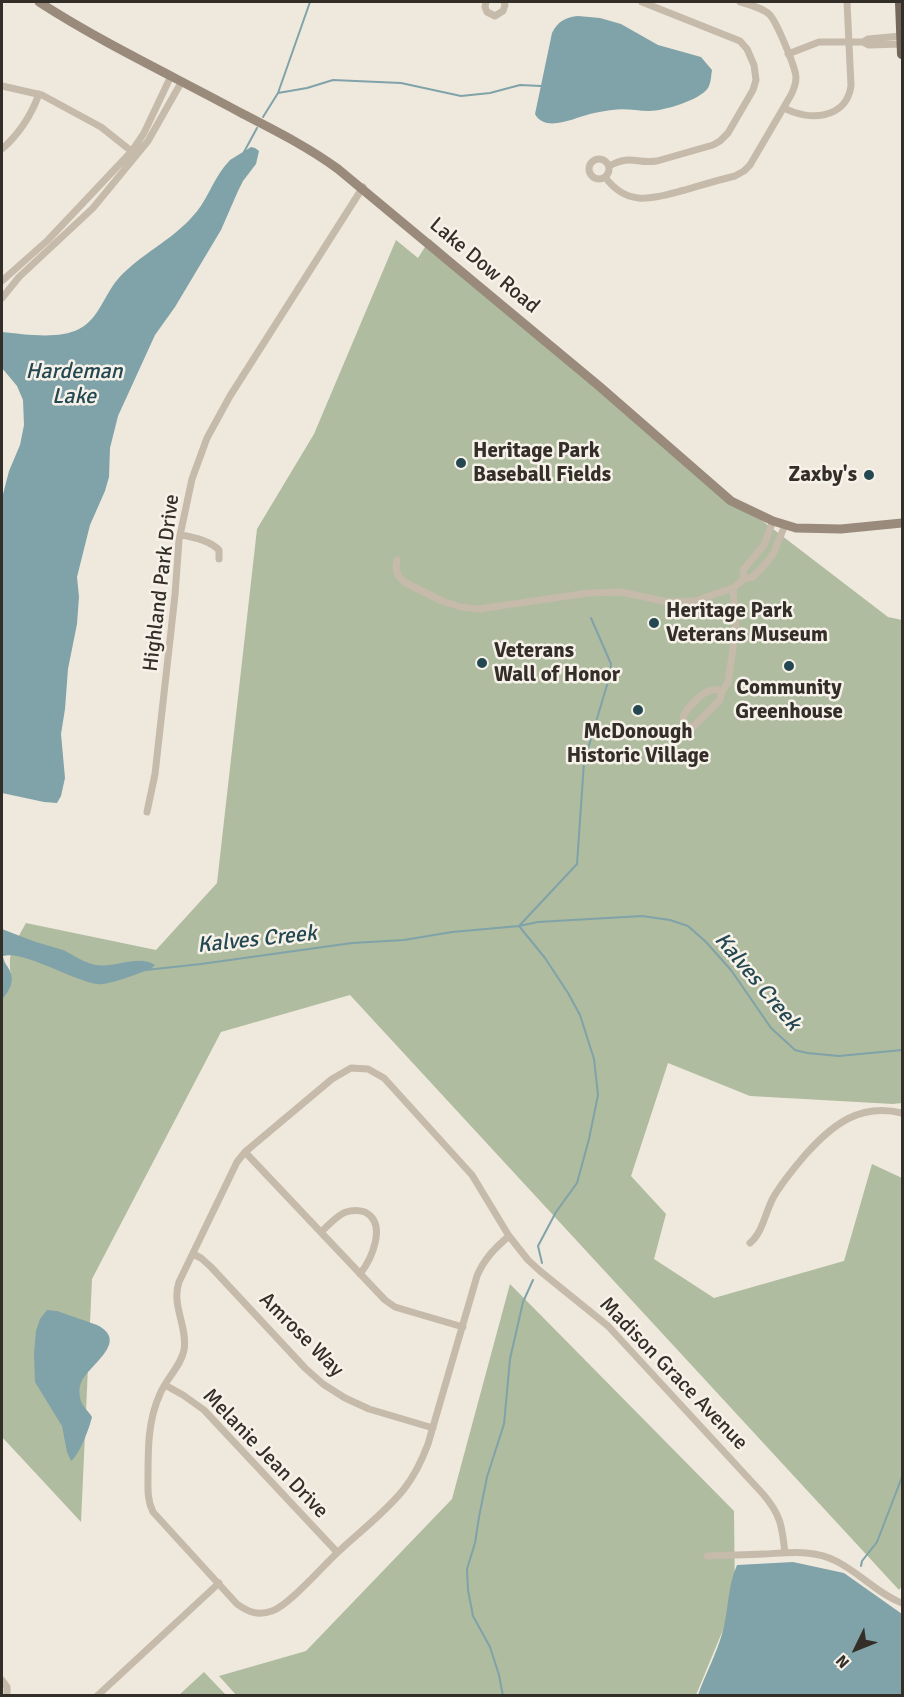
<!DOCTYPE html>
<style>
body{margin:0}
#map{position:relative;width:904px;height:1697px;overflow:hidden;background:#efe9dd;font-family:Signika,sans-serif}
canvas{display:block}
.frame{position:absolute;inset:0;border:3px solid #342e29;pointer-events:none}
.north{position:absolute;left:826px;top:1619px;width:60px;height:60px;-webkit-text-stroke:4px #f7f2e9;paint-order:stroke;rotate:227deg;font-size:16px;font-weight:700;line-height:24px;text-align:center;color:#342e29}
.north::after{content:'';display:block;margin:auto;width:21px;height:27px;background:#342e29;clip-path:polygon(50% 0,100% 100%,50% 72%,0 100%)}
</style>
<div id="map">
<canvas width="904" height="1697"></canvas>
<div class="frame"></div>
<div class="north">N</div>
</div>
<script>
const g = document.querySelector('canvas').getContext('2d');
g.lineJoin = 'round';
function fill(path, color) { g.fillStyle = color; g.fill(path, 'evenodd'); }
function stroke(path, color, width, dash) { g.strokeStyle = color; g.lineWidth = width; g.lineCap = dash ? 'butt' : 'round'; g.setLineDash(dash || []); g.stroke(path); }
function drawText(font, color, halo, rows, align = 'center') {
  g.font = font + ' Signika,sans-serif'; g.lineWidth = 5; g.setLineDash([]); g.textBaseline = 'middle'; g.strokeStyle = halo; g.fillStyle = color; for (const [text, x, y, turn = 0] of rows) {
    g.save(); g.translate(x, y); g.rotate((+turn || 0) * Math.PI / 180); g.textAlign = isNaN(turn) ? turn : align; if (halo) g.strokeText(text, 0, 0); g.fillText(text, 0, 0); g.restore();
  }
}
fill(new Path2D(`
 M430,239L670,450L888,617L902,620V1103L893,1104L750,1096L668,1063L631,1176L666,1214L654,1259L714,1298L844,1261L872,1164L902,1178V1586L899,1590L350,995L221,1032L92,1279L81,1522L2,1437V1000C16,984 9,977 10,959C11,949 21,932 26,923L156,950L217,883L257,529L314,434L396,240L418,258Z
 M510,1284L734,1511L735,1601L696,1695L237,1696L219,1676L306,1651L452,1499Z
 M204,1672L226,1695H179Z`), '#afbc9f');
fill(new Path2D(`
 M578,16L600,18L621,24L658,45L701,57L712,70C711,76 711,83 708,88C700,100 664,111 649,111C637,111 625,108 612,110C605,111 597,112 590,114C574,118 545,133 535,114L552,33C558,21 566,17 578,16Z
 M251,147L255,148L259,151L256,164L243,181L238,191L221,230L175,307L155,335L118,416L110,448L109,477L105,491L90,525L77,577L79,597L77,624L68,669L65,709L61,734L65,778L61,796L57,803L44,802L2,793V498L9,471L20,445L24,425L23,400L17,386L2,368V332C24,334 58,340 79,329C99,319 104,295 118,279C139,255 171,241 192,217C206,203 212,182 224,167L230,160Z
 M2,929C13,933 24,938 36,942C45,945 54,947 63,950C74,955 84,963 96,965C116,968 138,954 155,965L151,969C138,973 109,986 97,984C74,981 23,950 3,956C4,963 7,965 10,971C15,981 9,992 2,1000Z
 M47,1310L57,1311L97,1325C131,1342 87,1366 81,1383C79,1387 79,1393 80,1397C81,1406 88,1410 92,1417C89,1429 80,1454 71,1461L67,1452L62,1426L35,1382L34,1353L36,1331L40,1319Z
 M793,1562L844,1573L902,1614V1695H698C705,1675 716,1655 722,1634C729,1611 727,1587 737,1565Z`), '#80a2a9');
stroke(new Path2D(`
 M278,93L307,88L333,80L401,83L461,96L490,93L520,85L541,86
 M263,117L278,93L310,2
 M244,152L257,128
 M519,926L545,958L568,993L580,1015L594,1059L598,1095L589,1139L577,1183L556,1212L538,1246L542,1263
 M519,926L577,864L584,762L610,675L611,664L591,618
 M146,970L201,964L352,943L404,940L452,932L519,926L538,922L642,916L670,920L688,926L706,942L731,970L771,1028L795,1050L807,1053L839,1056L902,1050
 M902,1146V1164
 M861,1566L862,1561L877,1542L902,1477
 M503,1696L499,1675L490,1647L473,1616L468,1590L467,1569L475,1543L479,1517L487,1477L504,1424L510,1359L523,1302L533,1280`), '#80a2a9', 2);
stroke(new Path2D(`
 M486,2L485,7L487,12L495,16L503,11L505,5L504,2
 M901,36L868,39L863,42L869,45L902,44
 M788,54L819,42H863
 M2,86L42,95L101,127L135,154
 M784,108C808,121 846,120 851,86L847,2
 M2,149C19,134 31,116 39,94
 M589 169a10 10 0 1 1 20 0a10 10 0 1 1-20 0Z
 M609,166C631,154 636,164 657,161L713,145L720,141L728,133L753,90L756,80L754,65L747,49L740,41L642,2
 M605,177C628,208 653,198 685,190C702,185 718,180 735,176L744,171L750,165L791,95C794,89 796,83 796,77C795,66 777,23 770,15C763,8 750,5 740,2
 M2,281L48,240L132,151L144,133L171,76
 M2,298L19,277L93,208L148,141L182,81
 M773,521L764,545L743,570L744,579L753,577L768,561L774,552L785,525
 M181,535C194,537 210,541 219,550V559
 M397,560L396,568L398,575L404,582L442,601L461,607L479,609L588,593L621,592L668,602L695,601L733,588L744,579
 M722,691C718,690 716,689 712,690C702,692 687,708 683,717L685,722L691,729L720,700L722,691L728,683L736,627L733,588
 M685,735L691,729
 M147,812L155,774L175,595L179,540L192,479L207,438L230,396L363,187
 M351,1068L368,1069L384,1078L472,1175L509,1236C495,1248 484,1259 477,1276L428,1444C422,1460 415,1475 404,1489C385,1513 359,1532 337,1553C322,1567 289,1605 272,1611C258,1616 248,1612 237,1604L153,1512C147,1500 148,1488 148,1476C148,1448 148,1420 160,1394C166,1379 181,1366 184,1350C188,1327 171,1305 179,1282L237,1162L245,1152L332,1079Z
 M245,1152L385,1300L395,1307L405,1310L463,1327
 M321,1232C329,1225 337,1215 346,1212C352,1210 359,1210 365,1212C388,1224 371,1260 360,1274
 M509,1236L528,1260L540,1271L608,1326L763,1494C781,1515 782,1526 785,1553
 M750,1243C763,1232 765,1213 773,1198C782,1182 794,1168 806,1154C833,1124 860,1103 902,1113
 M193,1254L201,1258L211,1267L305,1368L323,1384L345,1398L369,1409L433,1428
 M165,1385L183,1395L204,1410L337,1552
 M707,1556C726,1555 745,1555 763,1554C788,1553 813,1549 836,1561C860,1573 878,1594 902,1603
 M2,1680L7,1687V1696
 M97,1696L219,1583`), '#c6baab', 7);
stroke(new Path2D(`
 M39,2C104,44 175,77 243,114C276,131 308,147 338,169L599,386L731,501L773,521L796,528L841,529L902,523`), '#998a7c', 9);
stroke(new Path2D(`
 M900,2L902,54`), '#74675c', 10);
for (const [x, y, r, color] of [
 [461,463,6,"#244851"],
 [869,475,6,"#244851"],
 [654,623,6,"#244851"],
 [482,663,6,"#244851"],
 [789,666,6,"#244851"],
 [638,710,6,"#244851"]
]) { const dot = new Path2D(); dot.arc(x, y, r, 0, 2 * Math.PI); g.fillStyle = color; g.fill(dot); stroke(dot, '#f7f2e9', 2); }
drawText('21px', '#342e29', '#f7f2e9', [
 ["Lake Dow Road",484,266,40],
 ["Highland Park Drive",162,583,-83],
 ["Amrose Way",301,1335,45],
 ["Madison Grace Avenue",673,1374,46],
 ["Melanie Jean Drive",265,1454,46]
]);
drawText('bold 21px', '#342e29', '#f7f2e9', [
 ["Heritage Park",473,451],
 ["Baseball Fields",473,475],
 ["Zaxby's",857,475,"right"],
 ["Heritage Park",666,611],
 ["Veterans Museum",666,635],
 ["Veterans",494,651],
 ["Wall of Honor",494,675],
 ["Community",789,688,"center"],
 ["Greenhouse",789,712,"center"],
 ["McDonough",638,732,"center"],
 ["Historic Village",638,756,"center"]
], 'left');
drawText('italic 22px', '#244851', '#f7f2e9', [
 ["Hardeman",74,372],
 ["Lake",74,397],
 ["Kalves Creek",257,940,-6],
 ["Kalves Creek",757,982,50]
]);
</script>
